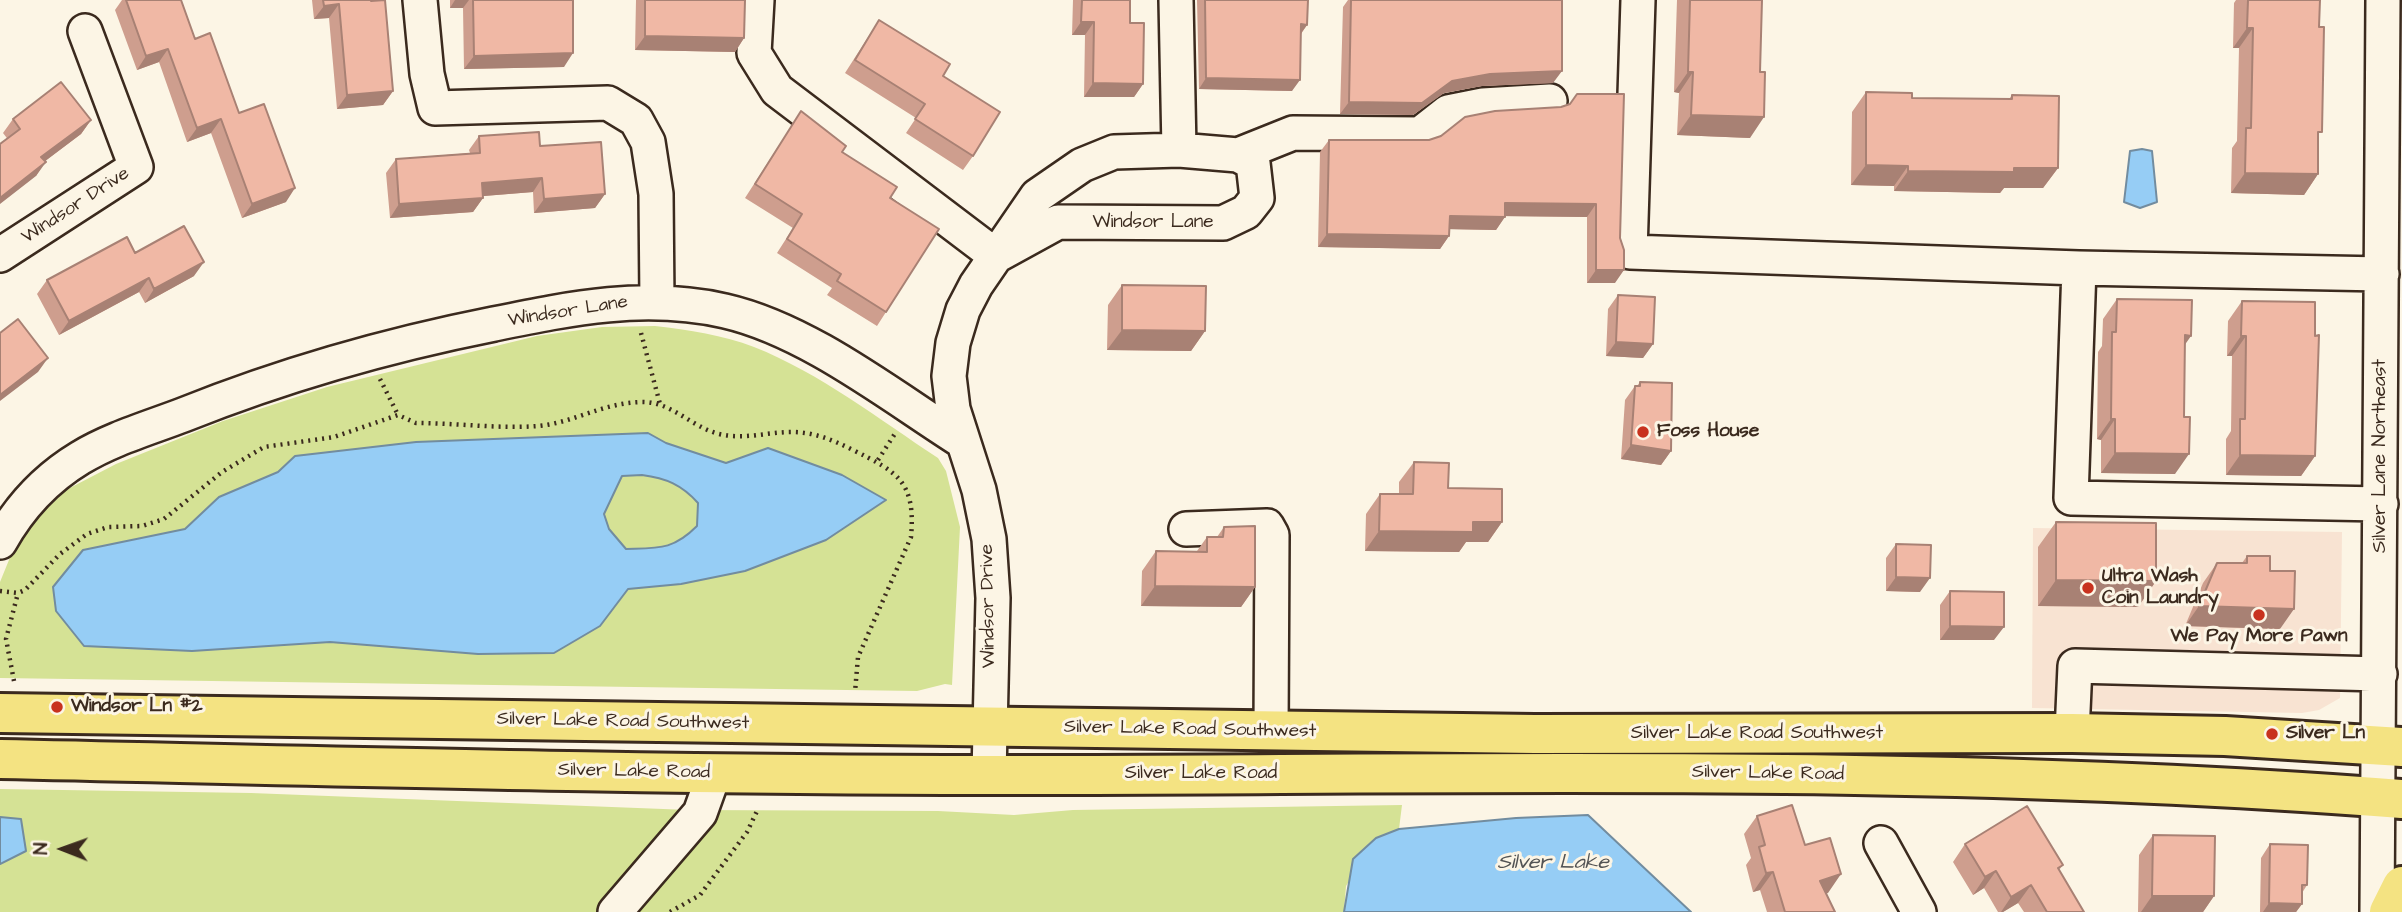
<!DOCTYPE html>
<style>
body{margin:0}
#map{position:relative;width:2402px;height:912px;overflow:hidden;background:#fcf5e5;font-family:"Architects Daughter",sans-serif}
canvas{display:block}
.north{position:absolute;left:28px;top:814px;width:70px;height:70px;-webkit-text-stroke:5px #fcf5e5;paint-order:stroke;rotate:271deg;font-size:19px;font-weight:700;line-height:28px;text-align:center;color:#3b2a1e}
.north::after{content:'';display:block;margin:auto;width:24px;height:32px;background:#3b2a1e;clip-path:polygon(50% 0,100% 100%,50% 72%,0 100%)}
</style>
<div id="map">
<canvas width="2402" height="912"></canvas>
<div class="north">N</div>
</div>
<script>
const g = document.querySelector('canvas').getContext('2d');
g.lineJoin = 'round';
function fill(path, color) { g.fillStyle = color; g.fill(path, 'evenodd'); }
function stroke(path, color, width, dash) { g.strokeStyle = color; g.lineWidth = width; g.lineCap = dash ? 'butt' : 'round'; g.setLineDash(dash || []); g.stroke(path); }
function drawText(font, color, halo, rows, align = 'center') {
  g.font = font + ' "Architects Daughter",sans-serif'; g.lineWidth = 6; g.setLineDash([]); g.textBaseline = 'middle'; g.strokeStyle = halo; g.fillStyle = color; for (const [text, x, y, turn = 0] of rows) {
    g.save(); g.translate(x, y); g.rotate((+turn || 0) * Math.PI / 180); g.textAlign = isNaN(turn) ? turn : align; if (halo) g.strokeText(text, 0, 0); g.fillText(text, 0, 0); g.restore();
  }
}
fill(new Path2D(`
 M2033,528L2342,532L2340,698L2319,710L2302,713L2032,708Z`), '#f8e3d2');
fill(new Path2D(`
 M655,326C689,330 723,335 754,347C820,373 880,420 938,458L946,471L960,527L952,685L945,684L917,691L0,678V582L11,555L37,518L66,490L116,464L223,421L327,387L537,336L602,327Z
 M0,789L251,793L689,810L938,811L1014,815L1073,810L1402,805L1399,829L1376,838L1346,886L1344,912H0Z`), '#d5e295');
const water = new Path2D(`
 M2142,149L2152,151L2157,202L2140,208L2124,202L2130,151Z
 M648,433L666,443L726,463L768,448L842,475L886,500L826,540L745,571L681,584L628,589L600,626L554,653L478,654L330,642L192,651L84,646L56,611L53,587L83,550L185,529L219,497L278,472L295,456L416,442ZM642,475C666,478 682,485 698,503L697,526C673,550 659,548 626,549L609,529L604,514L622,476Z
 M1588,815L1691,912H1344L1353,859L1376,838L1399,829L1516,818Z
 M0,817L21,819L26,851L0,864Z`);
fill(water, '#96cdf5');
stroke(water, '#728c9f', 2);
const minor = new Path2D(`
 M420,0L427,74L435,108L608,103L636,120L648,142L656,194L657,302
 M757,0L754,53L777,90L996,256
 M1176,0L1179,150
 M1638,0L1630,252L2079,268L2382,274
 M1238,155L1293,133L1420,134L1448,112L1483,105L1550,101
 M0,255L136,167L85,31
 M2079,268L2071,498L2381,504
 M1186,529L1267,526L1272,535L1271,731
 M0,542C19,508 47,478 80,458C111,439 149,428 183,415C283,375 388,345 494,324C572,308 645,293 725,311C808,330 891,396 962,441
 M2072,733L2075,666L2380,674
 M989,775L993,598L989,539L979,490L953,409L949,376L953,343L963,310L976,285L1037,196L1082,165L1114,152L1179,150L1238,155L1253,163L1257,198L1246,212L1223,223L1058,222L996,256
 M1881,843L1919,912
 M615,912L700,813L714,774
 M2377,912L2383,0`);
const major = new Path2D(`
 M0,713L1535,734L2072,733L2225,736L2402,747
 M0,759C330,766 660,775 990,775C1461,775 1932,762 2402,799
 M2389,912L2402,886`);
stroke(minor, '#3b2a1e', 38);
stroke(major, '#3b2a1e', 44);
stroke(new Path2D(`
 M641,333L660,404
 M380,379L398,415
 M878,460L896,432
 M0,591L18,593L25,590L60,554L87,534L108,527L142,526L164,519L222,472L264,447L334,437L398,415L416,423C456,423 499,429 538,426C573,423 602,403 641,402C671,401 691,427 719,434C744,440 767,432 792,432C814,432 833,440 853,450C897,472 916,481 911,537L858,657L855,692
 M14,681L6,639L18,593
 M670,912L700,895L747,832L758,809`), '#3b2a1e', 4.5, [2, 5]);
stroke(minor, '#fcf5e5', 33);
stroke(major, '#f4e382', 38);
fill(new Path2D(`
 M122,0H181L195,39L239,113L286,202L242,218L211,133L187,142L159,62L137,70L115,10Z
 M312,0H371L393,91L383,105L337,109L329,18L314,19Z
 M450,0H573L564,67L464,69L463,8H450Z
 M636,0H745L744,38L735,52L635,50Z
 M1073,0H1130V23L1143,84L1134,97H1084L1085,35H1072Z
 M1197,0H1308L1307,25L1301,34L1292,91L1199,89Z
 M1348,0H1562L1553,83L1482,86L1444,93L1413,115L1340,114L1343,7Z
 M1677,0H1762L1750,138L1677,135L1679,93L1674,92Z
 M2236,0H2320L2318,174L2304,195L2231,193L2232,148L2237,141L2239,48H2233L2234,3Z
 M879,20L943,76L973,156L963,170L906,133L916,118L845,73Z
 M1866,92L1912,98L2009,99L2012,95L2058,168L2043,188H2004L2000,193L1894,191V186L1851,185L1852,112Z
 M1577,94L1615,283H1587V217L1505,216L1496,230L1450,229L1449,236L1440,249L1318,247L1320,152L1329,140H1429L1561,107L1570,104Z
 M801,111L890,198L886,312L877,326L827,295L832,288L777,253L793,228L745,198Z
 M13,119L91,120L81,134L45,161L36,176L3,133Z
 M479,136L540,146L605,194L595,208L534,213L533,192L483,196V198L473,212L390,218L386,173L396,159L470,153L469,150Z
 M135,253L194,276L145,303L139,292L59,335L37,294L47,280Z
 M1122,285L1205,331L1191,351L1107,350L1108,305Z
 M1618,295L1653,344L1643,358L1606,356L1608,309Z
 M2117,299L2185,344L2175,474L2101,473V440L2097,439L2098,352L2102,346L2103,319Z
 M2242,301L2315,456L2301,476L2226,475V439L2231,431L2232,356H2227L2228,321Z
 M1640,382L1671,451L1661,465L1621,459L1625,400L1635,386H1637Z
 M1414,462L1448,488L1502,522L1488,542H1466L1459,552L1365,551L1366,514L1380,494H1399V482Z
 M2056,522L2156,581L2138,607L2038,606V547Z
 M1224,527L1255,587L1241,607L1141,606L1142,571L1156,551H1197L1207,537H1217Z
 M1896,544L1920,592L1886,591V558Z
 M2247,556L2270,571L2280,629L2185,626L2203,583L2217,563H2242Z
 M1950,591L1994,640H1940V605Z
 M1757,816L1805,845L1828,893H1826L1835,912H1767L1760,890L1753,892L1746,865L1751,858L1744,834Z
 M2153,835L2214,896L2203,912H2138L2139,855Z
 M1965,844L2063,865L2059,870L2084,912H2024L2018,903L2003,912H1998L1984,888L1973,895L1953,862Z
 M2270,844L2307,885L2302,893V904L2296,912H2260L2261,858Z`), '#ce9e8e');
fill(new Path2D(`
 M455,0H469L463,8H450Z
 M339,4L329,18L314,19L324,6Z
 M1081,22H1094L1085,35H1072Z
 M1301,24L1307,25L1299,36Z
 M2247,28H2253L2239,48H2233Z
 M645,36L744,38L735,52L635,50Z
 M168,49L159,62L137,70L146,56Z
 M573,53L564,67L464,69L474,56Z
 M1562,71L1553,83L1482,86L1444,93L1413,115L1340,114L1349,102L1452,81L1490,74Z
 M1688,72H1693L1679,93L1674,92Z
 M1206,78L1300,80L1292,91L1199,89Z
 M1093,83L1143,84L1134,97H1084Z
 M393,91L383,105L337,109L347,95Z
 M1691,115L1764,117L1750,138L1677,135Z
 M221,119L211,133L187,142L197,128Z
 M91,120L81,134L32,171L41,157Z
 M46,162L36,176L0,204V198Z
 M1866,165L1908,166L1894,186L1851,185Z
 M2014,168H2058L2043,188H2004L2000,193L1894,191L1908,171Z
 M2245,173L2318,174L2304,195L2231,193Z
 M542,178L533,192L472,197L482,183Z
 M295,188L286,202L242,218L252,204Z
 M605,194L595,208L534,213L544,199Z
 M483,198L473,212L390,218L399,204Z
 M1505,203L1596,204L1587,217L1496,216Z
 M1450,216L1505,217L1496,230L1441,229Z
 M1327,234L1449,236L1440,249L1318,247Z
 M204,262L194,276L145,303L154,289Z
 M1596,270H1624L1615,283H1587Z
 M149,278L139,292L59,335L69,321Z
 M1122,330L1205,331L1191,351L1107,350Z
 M2185,335L2191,336L2177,356Z
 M2241,336H2246L2232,356H2227Z
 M1616,342L1653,344L1643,358L1606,356Z
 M48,358L38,372L0,401V395Z
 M2111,419H2115L2101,440L2097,439Z
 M1631,445L1671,451L1661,465L1621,459Z
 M2115,453L2189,454L2175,474L2101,473Z
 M2240,455L2315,456L2301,476L2226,475Z
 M1473,522H1502L1488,542H1466L1459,552L1365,551L1379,531Z
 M1896,577L1930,578L1920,592L1886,591Z
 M2056,580L2156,581L2138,607L2038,606Z
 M1155,586L1255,587L1241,607L1141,606Z
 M2199,606L2294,609L2280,629L2185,626Z
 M1950,626L2004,627L1994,640H1940Z
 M1996,871L1984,888L1973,895L1985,877Z
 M1773,872L1760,890L1753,892L1766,873Z
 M1841,874L1828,893L1807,899L1820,881Z
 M2031,885L2018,903L2003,912H2001L2011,897Z
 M2152,896H2214L2203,912H2141Z
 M2269,903L2302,904L2296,912H2263Z`), '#a88174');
const building = new Path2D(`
 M126,0H181L195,39L210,33L239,113L264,104L295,188L252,204L221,119L197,128L168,49L146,56Z
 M323,0H371V1L385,0L393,91L347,95L339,4L324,6Z
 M473,0H573V53L474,56Z
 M645,0H745L744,38L645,36Z
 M1082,0H1130V23H1144L1143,84L1093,83L1094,22H1081Z
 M1205,0H1308L1307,25L1301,24L1300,80L1206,78Z
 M1351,0H1562V71L1490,74L1452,81L1422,103L1349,102Z
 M1690,0H1762L1760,72H1765L1764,117L1691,115L1693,72H1688Z
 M2248,0H2320L2319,27H2324L2322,132H2318V174L2245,173L2246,128H2251L2253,28H2247Z
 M879,20L950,64L943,76L1000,112L973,156L915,119L925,104L855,60Z
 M61,82L91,120L41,157L46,162L0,198V144L20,129L13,119Z
 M1866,92L1912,93V98L2012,99V95L2059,96L2058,168H2014V172L1908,171V166L1866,165Z
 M1577,94H1624L1620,238L1624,250V270H1596V204L1505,203V217L1450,216L1449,236L1327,234L1329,140H1429L1441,136L1465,117L1495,111L1561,107L1570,104Z
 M801,111L846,146L842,152L897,187L890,198L939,229L886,312L837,281L841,274L787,239L802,214L755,184Z
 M539,132L540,146L601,142L605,194L544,199L542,178L482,183L483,198L399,204L396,159L480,153L479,136Z
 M184,226L204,262L154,289L149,278L69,321L47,280L127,237L135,253Z
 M1122,285L1206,286L1205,331L1122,330Z
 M1618,295L1655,297L1653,344L1616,342Z
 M2117,299L2192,300L2191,336L2185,335L2184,417H2190L2189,454L2115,453V419H2111L2112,332H2116Z
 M2242,301L2315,302V336L2319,335L2315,456L2240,455V419H2245L2246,336H2241Z
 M18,319L48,358L0,395V333Z
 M1640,382L1672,383L1671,451L1631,445L1635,386H1640Z
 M1414,462L1449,463L1448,488L1502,489V522H1473V532L1379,531L1380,494H1413Z
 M2056,522L2156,523V581L2056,580Z
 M1255,526V587L1155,586L1156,551L1207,552V537H1223L1224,527Z
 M1896,544L1931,545L1930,578L1896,577Z
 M2247,556H2270V571H2295L2294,609L2199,606L2217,563H2247Z
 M1950,591L2004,592V627L1950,626Z
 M1792,805L1805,845L1830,838L1841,874L1820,881L1835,912H1785L1773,872L1766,873L1759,847L1765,845L1757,816Z
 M2027,806L2063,865L2058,868L2084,912H2047L2031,885L2011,897L1996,871L1985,877L1965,844Z
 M2153,835L2215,836L2214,896H2152Z
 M2270,844L2308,845L2307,885H2302V904L2269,903Z`);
fill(building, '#f0b8a5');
stroke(building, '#a88174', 2);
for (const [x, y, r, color] of [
 [1643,432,7,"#c8321e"],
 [2088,588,7,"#c8321e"],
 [2259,615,7,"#c8321e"],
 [57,707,7,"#c8321e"],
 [2272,734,7,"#c8321e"]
]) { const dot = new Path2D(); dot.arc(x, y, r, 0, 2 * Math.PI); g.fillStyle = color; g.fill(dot); stroke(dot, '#fcf5e5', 2.5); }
drawText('19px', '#3b2a1e', '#fcf5e5', [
 ["Windsor Drive",76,206,-33],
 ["Windsor Lane",1153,223],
 ["Windsor Lane",568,312,-9],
 ["Silver Lane Northeast",2381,456,-90],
 ["Windsor Drive",989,606,-91],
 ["Silver Lake Road Southwest",623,722,1],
 ["Silver Lake Road Southwest",1190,730,1],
 ["Silver Lake Road Southwest",1757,734],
 ["Silver Lake Road",634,772,1],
 ["Silver Lake Road",1201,774],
 ["Silver Lake Road",1768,774,1]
]);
drawText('bold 19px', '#3b2a1e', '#fcf5e5', [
 ["Foss House",1657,432],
 ["Ultra Wash",2102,577],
 ["Coin Laundry",2102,599],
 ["We Pay More Pawn",2259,637,"center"],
 ["Windsor Ln #2",71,707],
 ["Silver Ln",2286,734]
], 'left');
drawText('italic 21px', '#525354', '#fcf5e5', [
 ["Silver Lake",1553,864]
]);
</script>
